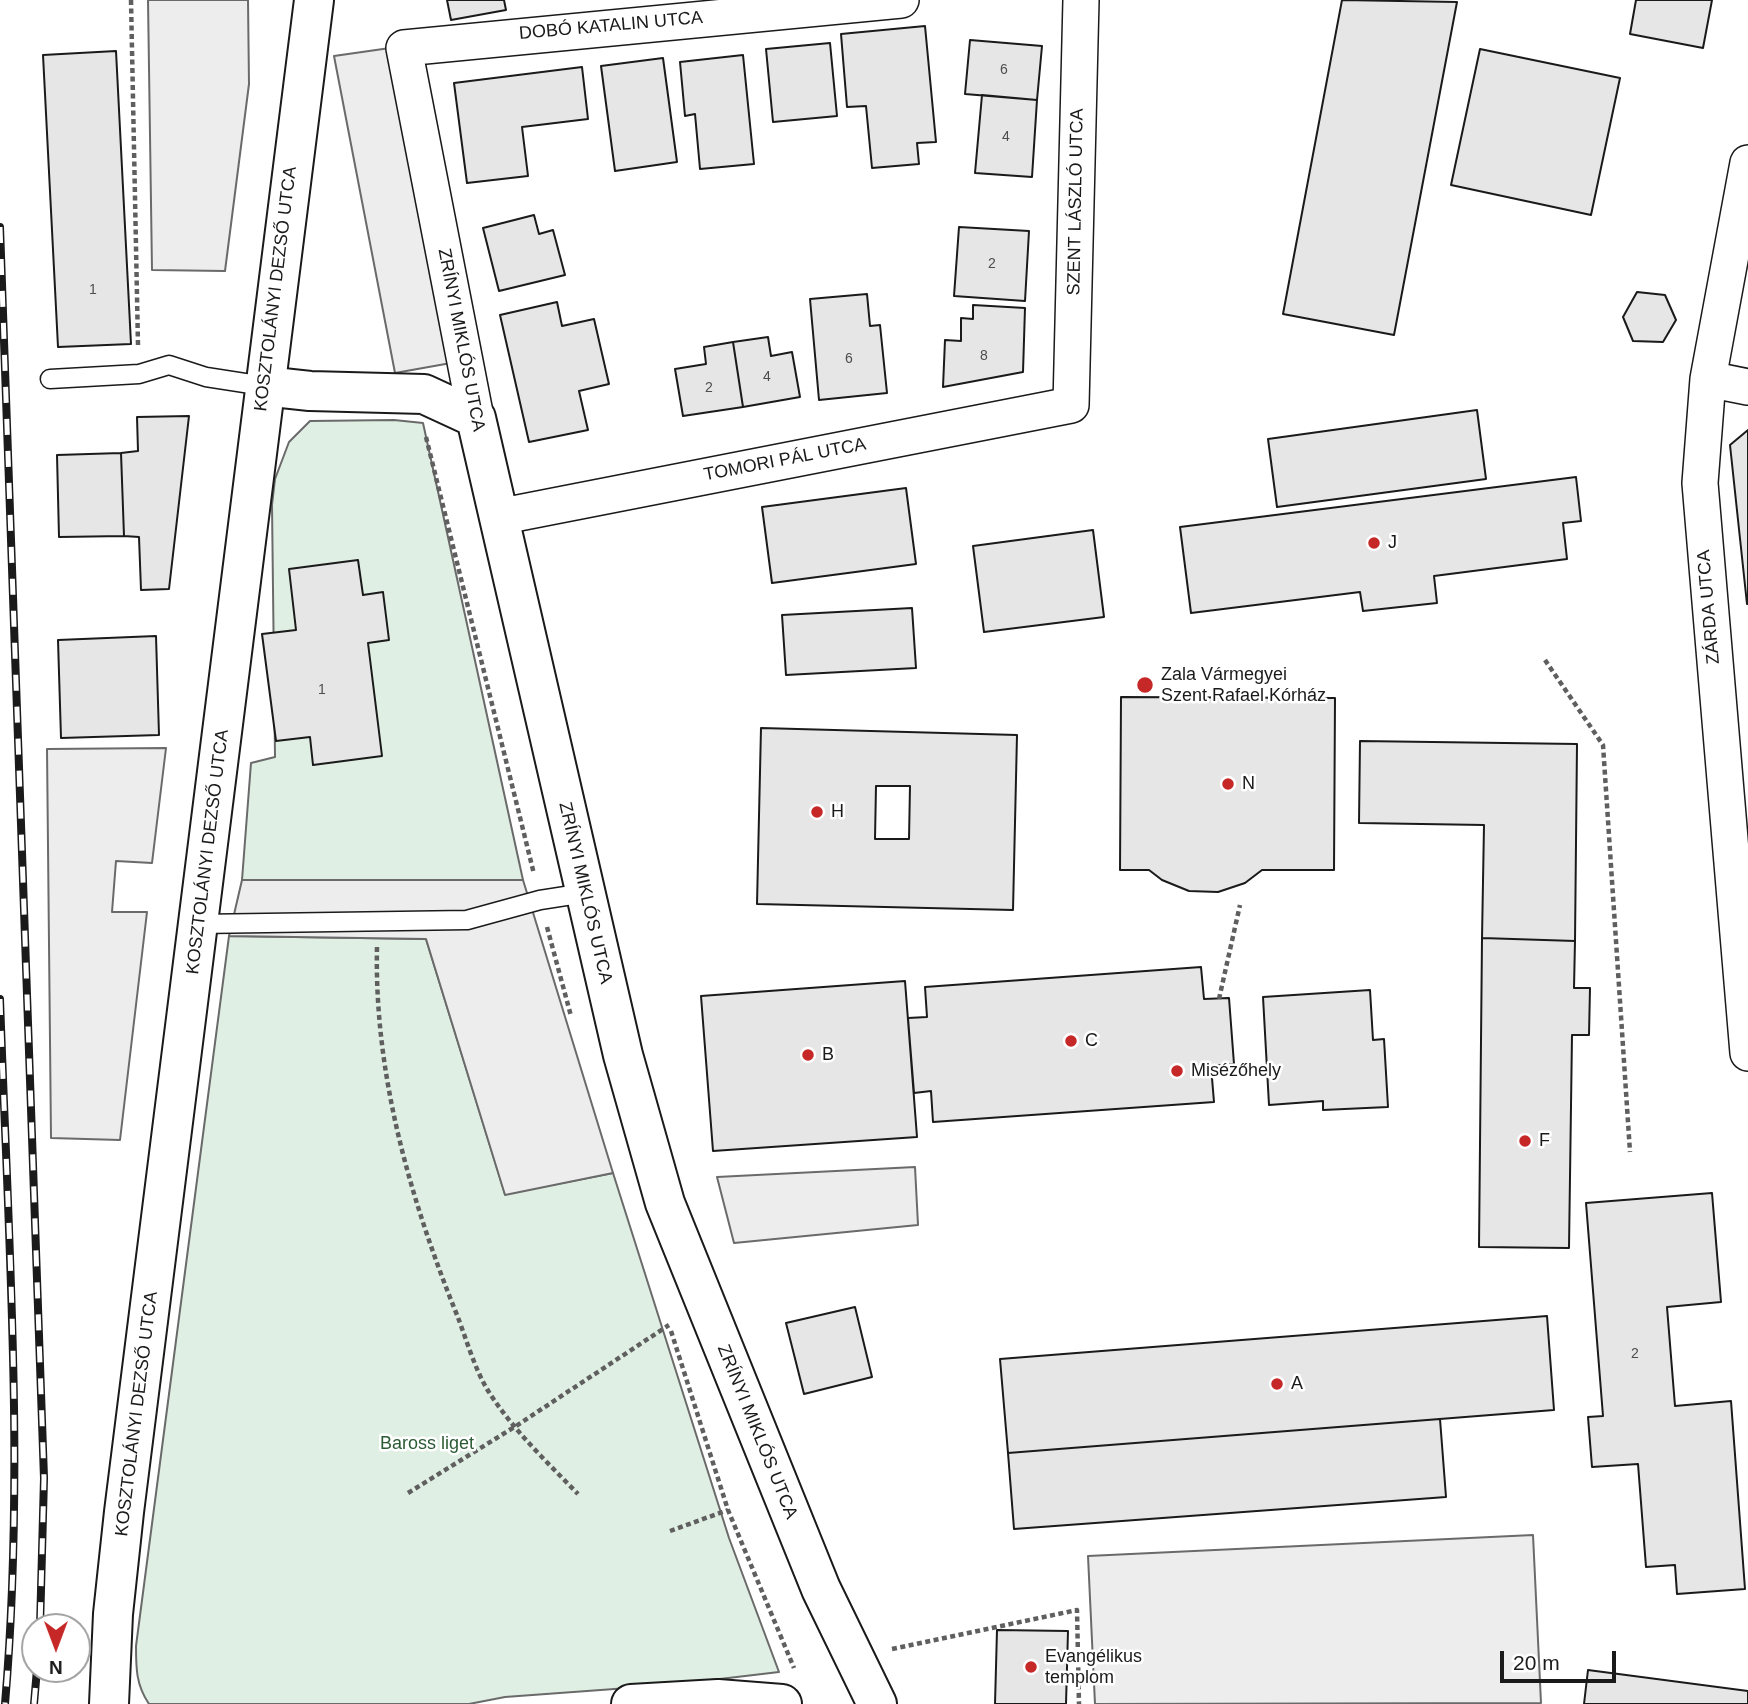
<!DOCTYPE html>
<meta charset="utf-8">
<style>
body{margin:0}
#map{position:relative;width:1748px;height:1704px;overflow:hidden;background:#fff;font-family:Arial,sans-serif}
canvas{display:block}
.north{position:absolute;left:21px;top:1613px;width:70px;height:70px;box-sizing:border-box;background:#fff;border:2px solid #a3a3a3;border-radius:50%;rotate:180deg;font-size:19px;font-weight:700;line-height:28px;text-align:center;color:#1a1a1a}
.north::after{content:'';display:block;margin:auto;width:24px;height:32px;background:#c62828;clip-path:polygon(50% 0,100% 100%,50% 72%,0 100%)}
.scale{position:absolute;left:1500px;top:1651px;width:116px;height:32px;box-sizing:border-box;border:4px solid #1a1a1a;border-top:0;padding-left:9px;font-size:21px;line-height:24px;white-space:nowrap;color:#1a1a1a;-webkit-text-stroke:5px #fff;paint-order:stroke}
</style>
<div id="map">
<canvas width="1748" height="1704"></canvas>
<div class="north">N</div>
<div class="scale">20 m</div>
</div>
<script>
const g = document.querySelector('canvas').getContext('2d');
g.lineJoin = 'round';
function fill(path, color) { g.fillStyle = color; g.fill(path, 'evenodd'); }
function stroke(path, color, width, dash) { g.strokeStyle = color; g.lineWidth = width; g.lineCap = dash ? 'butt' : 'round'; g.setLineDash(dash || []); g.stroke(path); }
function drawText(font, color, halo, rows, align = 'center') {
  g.font = font + ' Arial,sans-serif'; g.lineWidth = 5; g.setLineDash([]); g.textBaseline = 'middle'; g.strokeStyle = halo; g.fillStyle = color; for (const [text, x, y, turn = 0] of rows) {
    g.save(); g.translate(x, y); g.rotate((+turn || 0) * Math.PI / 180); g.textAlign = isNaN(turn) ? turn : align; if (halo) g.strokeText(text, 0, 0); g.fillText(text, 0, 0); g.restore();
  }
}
const green = new Path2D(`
 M394,420L423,423L523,880H242L251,763L275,757L272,505L275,479L289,442L310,421Z
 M229,936L426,939L505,1194L613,1173L729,1538L779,1672L669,1685L505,1697L469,1704H149C136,1685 136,1668 136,1646Z`);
fill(green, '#e0efe3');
stroke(green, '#6a6a6a', 2);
const parking = new Path2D(`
 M148,0H248L249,84L225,271L152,270Z
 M390,48L451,363L395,373L334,56Z
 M166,748L152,863L116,861L112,912H147L120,1140L51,1138L47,749Z
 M242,880H523L613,1173L505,1195L426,939L229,936Z
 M915,1167L918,1225L734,1243L717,1177Z
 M1533,1535L1541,1703L1095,1704L1088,1556Z`);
fill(parking, '#ededed');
stroke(parking, '#6a6a6a', 2);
const building = new Path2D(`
 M447,0H504L506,10L451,20Z
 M1342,0L1457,2L1394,335L1283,314Z
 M1636,0H1712L1703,48L1630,34Z
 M925,26L936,142L917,143L919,164L872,168L866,106L847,107L841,34Z
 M970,40L1042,46L1037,100L965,94Z
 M830,43L837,116L773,122L766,49Z
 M1480,49L1620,78L1591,215L1451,185Z
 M116,51L131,344L58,347L43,55Z
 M743,55L754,164L700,169L695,114L685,116L680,62Z
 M663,58L677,162L615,171L601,66Z
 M582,67L588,119L522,127L528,176L467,183L454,83Z
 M982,95L1037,100L1032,177L975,173Z
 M534,215L539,234L553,230L565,275L499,291L483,228Z
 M959,227L1029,231L1025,301L954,296Z
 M1637,292L1665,295L1676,320L1663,342L1633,341L1623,317Z
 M867,294L870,326L880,325L887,393L819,400L810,299Z
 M557,302L562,326L594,319L609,384L579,391L588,430L529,442L500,315Z
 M973,305L1025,308L1023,372L943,387L945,340L961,341V318L973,319Z
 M768,337L771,356L792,352L800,397L743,407L733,342Z
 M733,342L743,407L683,416L675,369L706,364L704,347Z
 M1477,410L1486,479L1277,507L1268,439Z
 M189,416L169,589L141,590L139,537L124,536L121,453L138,451L137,417Z
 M1748,430V604H1747L1730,445Z
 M121,453L124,536L59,537L57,455Z
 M1576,477L1581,521L1563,523L1567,559L1434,576L1437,603L1363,611L1360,592L1191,613L1180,527Z
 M906,488L916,564L772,583L762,507Z
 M1093,530L1104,617L984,632L973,546Z
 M358,560L363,595L383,592L389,640L368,643L382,756L313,765L310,737L276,741L262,634L296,630L289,569Z
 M912,608L916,668L786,675L782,615Z
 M156,636L159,735L61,738L58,640Z
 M1121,697L1335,698L1334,870H1262L1245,883L1218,892L1189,891L1162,880L1149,870H1120Z
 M761,728L1017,735L1013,910L757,904ZM876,786H910L909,839H875Z
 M1360,741L1577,744L1575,941L1482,938L1484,825L1359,823Z
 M1482,938L1575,941L1574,988H1590L1589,1035H1572L1569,1248L1479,1247Z
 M1201,967L1204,999L1229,998L1234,1064L1211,1066L1214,1102L933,1122L931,1091L914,1093L908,1018L927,1017L925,987Z
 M905,981L917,1137L713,1151L701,996Z
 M1370,990L1373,1040L1384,1039L1388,1107L1323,1110V1101L1269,1105L1263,997Z
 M1712,1193L1721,1302L1667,1307L1675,1406L1731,1401L1745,1589L1677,1594L1675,1565L1646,1567L1638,1464L1592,1467L1588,1417L1603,1416L1586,1203Z
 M855,1307L872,1377L804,1394L786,1323Z
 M1547,1316L1554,1410L1008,1453L1000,1359Z
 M1440,1419L1446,1497L1014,1529L1008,1453Z
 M997,1630L1068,1631L1066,1704H995Z
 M1588,1670L1748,1691V1704H1584Z`);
fill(building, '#e6e6e6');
stroke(building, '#1a1a1a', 2);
const lane = new Path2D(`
 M50,379L139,374L169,365L206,377L264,386
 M199,924L467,920L540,900L585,893`);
const street = new Path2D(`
 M1748,163L1708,379L1700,483L1748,1053
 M1708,379L1748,387
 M476,418L404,48L901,0
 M498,517L1071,405L1081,0`);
const secondary = new Path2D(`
 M264,386L310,391L424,394L476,418L623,1055L665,1203L821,1589L877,1704
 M109,1704L113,1614L124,1512L314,0
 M631,1704L718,1699L782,1704`);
stroke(lane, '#1a1a1a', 21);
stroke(street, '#1a1a1a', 38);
stroke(secondary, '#1a1a1a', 42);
stroke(new Path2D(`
 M131,0L138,345
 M426,437L534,874
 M1545,660L1603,745L1630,1152
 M547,927L571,1016
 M377,947C374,1073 410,1199 457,1315C466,1338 474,1367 487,1389C511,1428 546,1461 578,1494
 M1219,999L1240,905
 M671,1331L728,1510L794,1668
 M408,1493L516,1426L669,1325
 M670,1531L728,1510
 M892,1649L1077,1610L1079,1704`), '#5f5f5f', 4.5, [5, 3.5]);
stroke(lane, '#fff', 18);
stroke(street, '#fff', 35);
stroke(secondary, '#fff', 38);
const rail = new Path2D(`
 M0,227L44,1478L40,1627
 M0,999C8,1234 25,1470 5,1704
 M34,1704L37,1669`);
stroke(rail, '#1a1a1a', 8);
stroke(rail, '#fff', 5, [16]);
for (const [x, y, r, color] of [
 [1374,543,7,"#c62828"],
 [1145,685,9,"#c62828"],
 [1228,784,7,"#c62828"],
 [817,812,7,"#c62828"],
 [1071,1041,7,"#c62828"],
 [808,1055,7,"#c62828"],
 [1177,1071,7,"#c62828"],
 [1525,1141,7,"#c62828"],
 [1277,1384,7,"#c62828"],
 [1031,1667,7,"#c62828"]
]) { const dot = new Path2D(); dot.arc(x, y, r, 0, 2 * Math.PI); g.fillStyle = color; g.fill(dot); stroke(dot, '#fff', 2.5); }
drawText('14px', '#4d4d4d', null, [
 ["6",1004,70],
 ["4",1006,137],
 ["2",992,264],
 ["1",93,290],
 ["8",984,356],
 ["6",849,359],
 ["4",767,377],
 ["2",709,388],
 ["1",322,690],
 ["2",1635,1354]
]);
drawText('18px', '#1a1a1a', '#fff', [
 ["DOBÓ KATALIN UTCA",611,26,-5],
 ["SZENT LÁSZLÓ UTCA",1076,202,-89],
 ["KOSZTOLÁNYI DEZSŐ UTCA",276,289,-83],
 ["ZRÍNYI MIKLÓS UTCA",461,340,79],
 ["TOMORI PÁL UTCA",785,460,-11],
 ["ZÁRDA UTCA",1709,607,-95],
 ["KOSZTOLÁNYI DEZSŐ UTCA",208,852,-83],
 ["ZRÍNYI MIKLÓS UTCA",585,893,77],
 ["KOSZTOLÁNYI DEZSŐ UTCA",137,1414,-83],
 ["ZRÍNYI MIKLÓS UTCA",757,1432,68]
]);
drawText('18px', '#1a1a1a', '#fff', [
 ["J",1388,543],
 ["Zala Vármegyei",1161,675],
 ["Szent Rafael Kórház",1161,696],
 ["N",1242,784],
 ["H",831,812],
 ["C",1085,1041],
 ["B",822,1055],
 ["Misézőhely",1191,1071],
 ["F",1539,1141],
 ["A",1291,1384],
 ["Evangélikus",1045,1657],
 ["templom",1045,1678]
], 'left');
drawText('18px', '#2b5a34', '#fff', [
 ["Baross liget",427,1444]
]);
</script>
